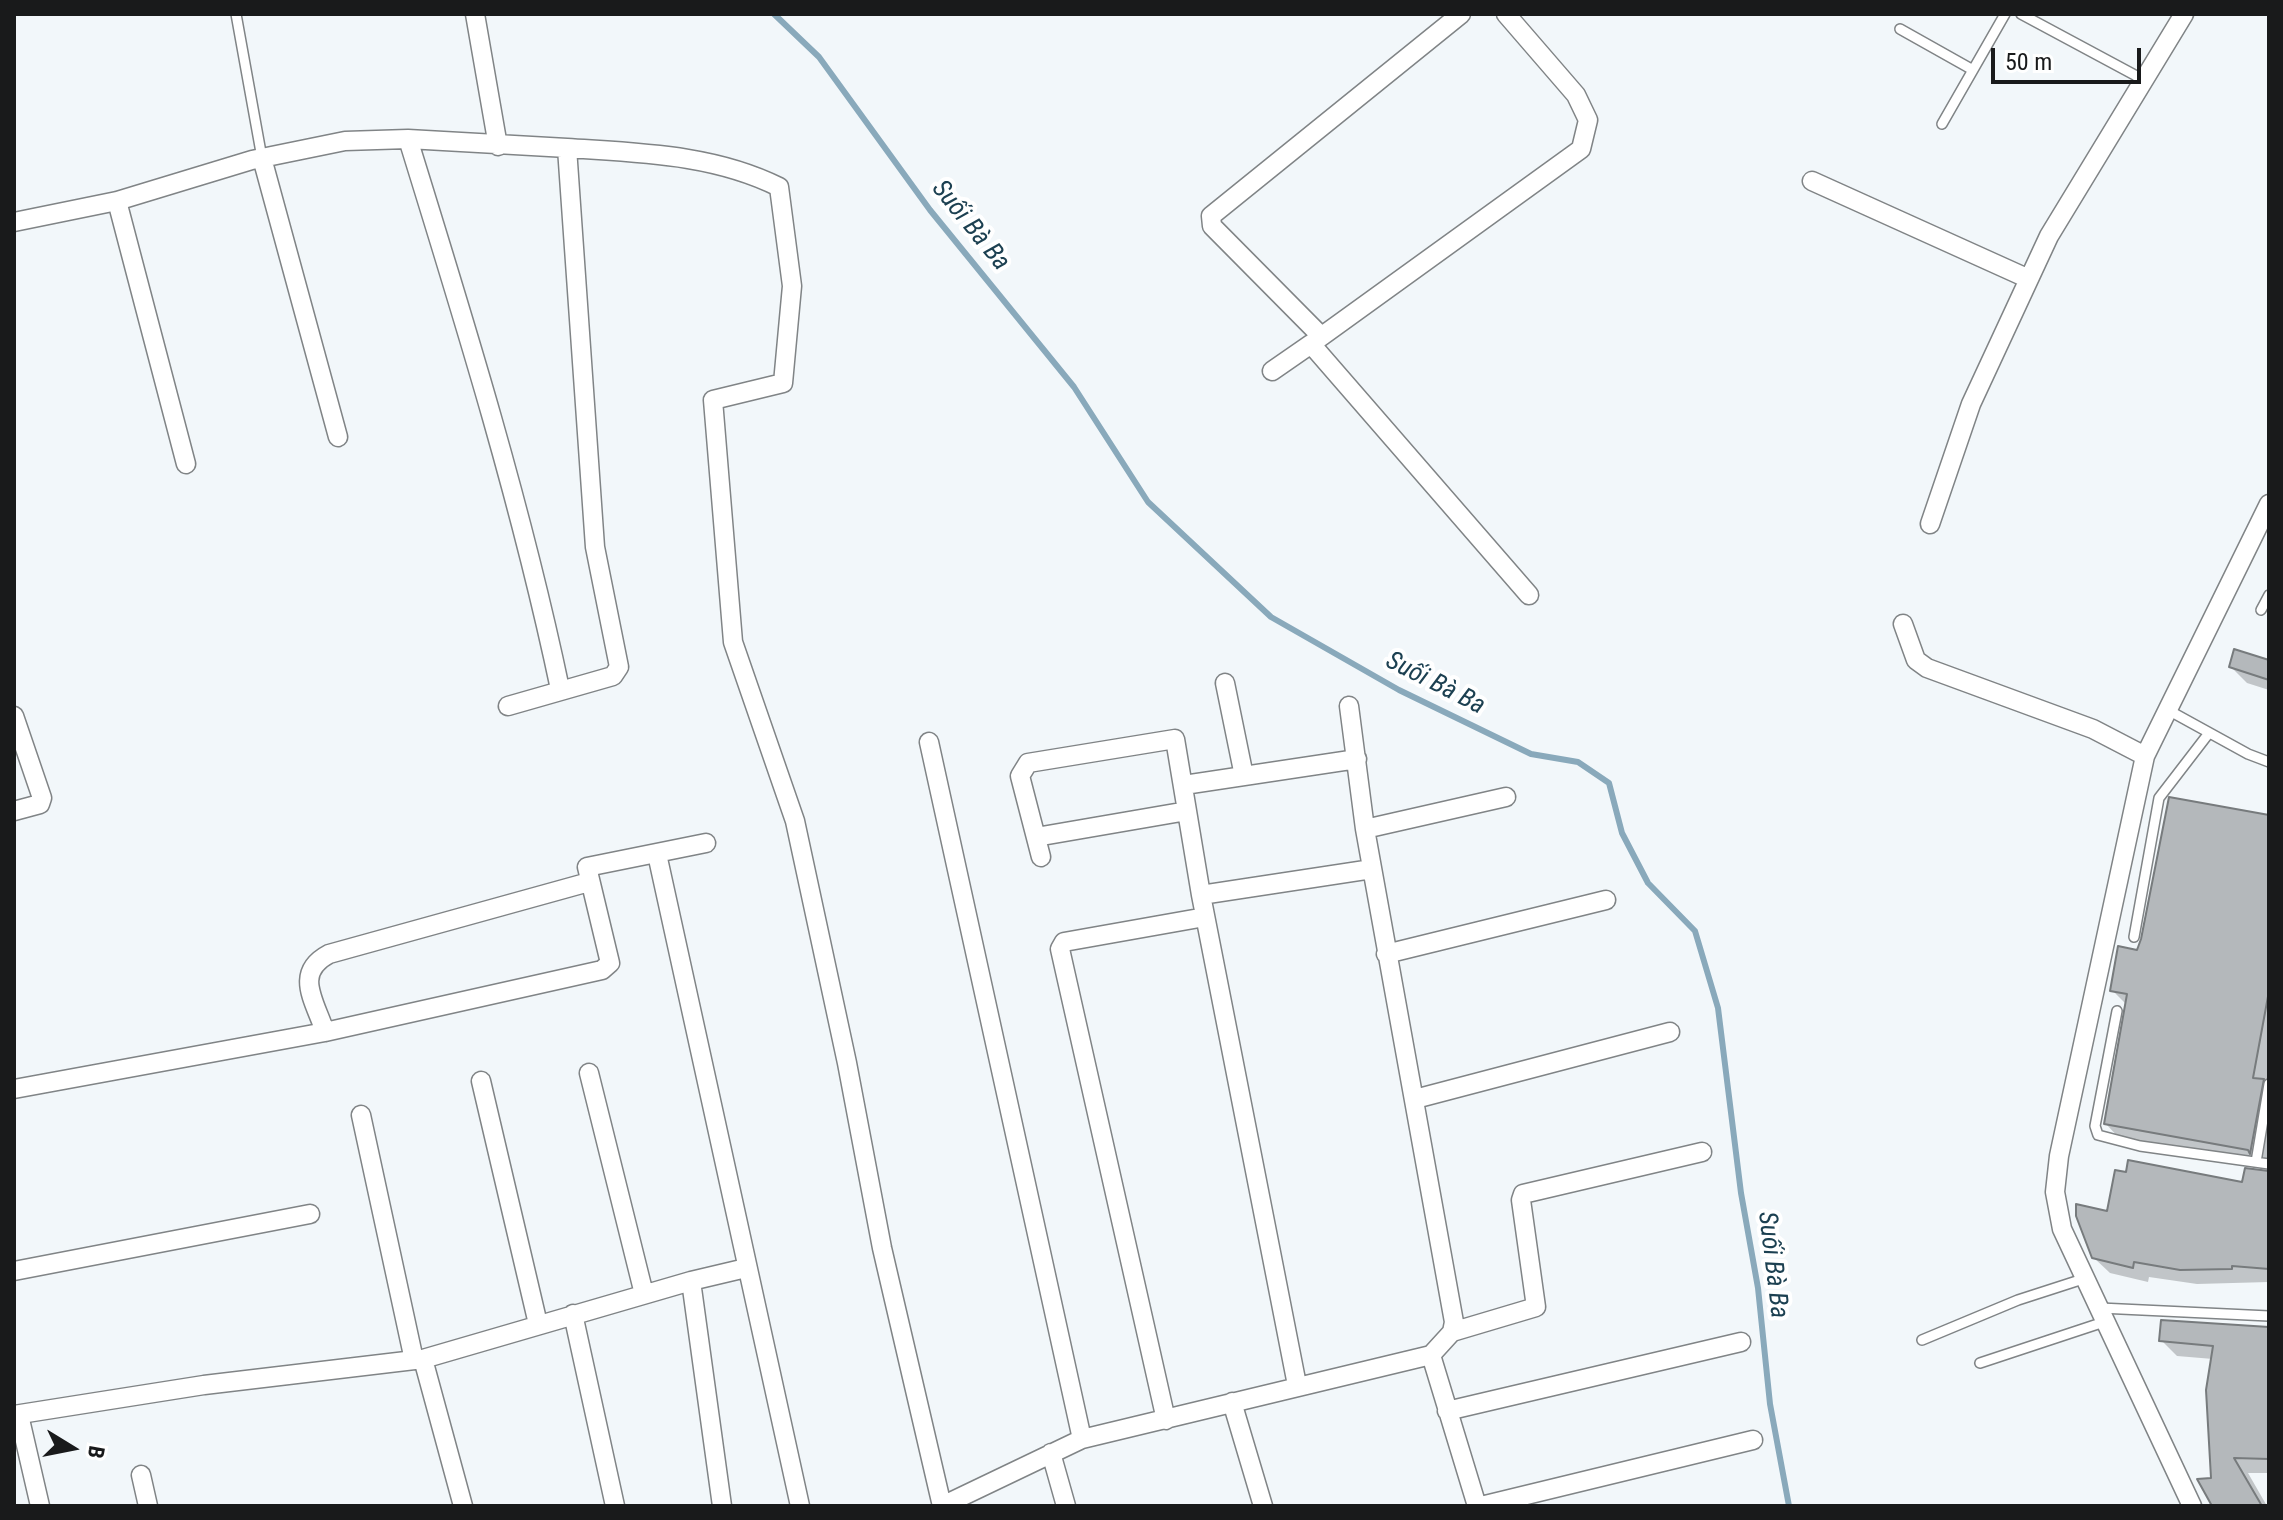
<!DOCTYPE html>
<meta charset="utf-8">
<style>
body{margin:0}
#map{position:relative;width:2283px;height:1520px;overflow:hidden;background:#f2f7fa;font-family:"Roboto Condensed",sans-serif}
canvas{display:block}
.frame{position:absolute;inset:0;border:16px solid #191a1b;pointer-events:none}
.north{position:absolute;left:32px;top:1408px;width:80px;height:80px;-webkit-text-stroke:6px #fff;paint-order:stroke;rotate:100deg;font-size:22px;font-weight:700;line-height:32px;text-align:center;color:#191a1b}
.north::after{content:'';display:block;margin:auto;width:28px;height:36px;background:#191a1b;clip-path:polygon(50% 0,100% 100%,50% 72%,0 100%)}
.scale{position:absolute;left:1991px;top:48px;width:150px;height:36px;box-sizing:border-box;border:4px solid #191a1b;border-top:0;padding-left:10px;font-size:24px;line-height:28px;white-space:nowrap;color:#191a1b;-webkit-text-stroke:6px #fff;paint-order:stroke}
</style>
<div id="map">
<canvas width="2283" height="1520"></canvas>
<div class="frame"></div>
<div class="north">B</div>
<div class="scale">50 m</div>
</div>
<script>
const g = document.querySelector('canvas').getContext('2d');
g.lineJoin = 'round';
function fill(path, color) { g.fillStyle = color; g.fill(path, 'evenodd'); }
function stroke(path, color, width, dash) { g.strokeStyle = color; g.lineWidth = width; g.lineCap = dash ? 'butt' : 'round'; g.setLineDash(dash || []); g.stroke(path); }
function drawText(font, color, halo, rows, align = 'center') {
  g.font = font + ' "Roboto Condensed",sans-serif'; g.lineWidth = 8; g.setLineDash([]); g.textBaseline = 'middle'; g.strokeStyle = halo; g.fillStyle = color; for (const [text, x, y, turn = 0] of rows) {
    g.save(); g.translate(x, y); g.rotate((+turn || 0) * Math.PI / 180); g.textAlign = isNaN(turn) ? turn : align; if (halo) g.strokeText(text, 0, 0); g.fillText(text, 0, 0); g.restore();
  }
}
fill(new Path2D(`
 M2269,660V690L2247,683L2231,667Z
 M2269,817V1157L2265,1167L2121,1140L2106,1124L2127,1005L2112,990L2139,952Z
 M2269,1172V1282L2197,1284L2149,1277L2148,1282L2110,1273L2093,1257L2109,1213L2244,1185Z
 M2269,1329V1473H2248L2267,1506H2214L2213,1359L2177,1356L2161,1340Z`), '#0003');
stroke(new Path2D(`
 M774,14L819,57L930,210L1074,387L1148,502L1271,617L1399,690L1531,754L1578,762L1609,783L1622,833L1648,883L1695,931L1718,1008L1741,1193L1758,1288L1770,1404L1789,1506`), '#89a9bb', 6);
const building = new Path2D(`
 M2234,649L2269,660V680L2229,667Z
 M2169,797L2269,815V991L2253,1078L2264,1079L2250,1154L2248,1150L2104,1124L2127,994L2110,991L2118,946L2137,950L2141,939Z
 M2128,1160L2242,1182L2245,1168L2269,1171V1269L2232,1266V1269L2180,1270L2134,1262L2133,1268L2092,1258L2076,1216V1204L2107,1211L2115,1170L2126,1172Z
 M2161,1320L2269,1327V1459L2234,1458L2262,1506H2212L2197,1479L2211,1478L2206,1390L2213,1346L2159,1341Z`);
fill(building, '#b4b8bb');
stroke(building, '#777b7d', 2);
const service = new Path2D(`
 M236,14L262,158
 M2021,14L2144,80
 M1900,29L1973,70
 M1942,124L2005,14
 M2261,610L2269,595
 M2168,710L2248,754L2269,762
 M2134,937L2159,798L2209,733
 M2117,1011L2095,1126L2098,1135L2140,1146L2269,1164
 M2256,1162L2269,1084
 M2100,1308L2269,1316
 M1922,1340L2018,1300L2083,1279
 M1980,1363L2107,1321`);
const minor = new Path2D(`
 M475,14L498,146
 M1506,14L1576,95L1588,120L1581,149L1311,344L1529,595
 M408,139C464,320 521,503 560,689
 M567,148C639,153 713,154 779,187L792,286L783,383L713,400L733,642L795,821L847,1063L882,1248L942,1506
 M262,158L338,437
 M1812,181L2029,279
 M117,201L186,464
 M14,222L117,201L252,160L345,141L408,139L567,148L595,547L619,667L613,676L508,706
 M1321,336L1212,226L1211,216L1461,14
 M1272,371L1311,344
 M1930,524L1971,404L2049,236L2184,14
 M1903,624L1916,660L1927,668L2093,729L2145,756
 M1225,683L1244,776
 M1349,706L1365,829
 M14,716L42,798L40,804L14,811
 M929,742L1082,1439
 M1184,785L1357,759
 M1036,837L1187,811
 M657,854L800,1506
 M1041,857L1020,776L1028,763L1175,739L1201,895L1297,1385
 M1201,895L1372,869
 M1386,954L1606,900
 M325,1032C315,1001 293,973 329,954L589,882
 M589,1073L644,1294
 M481,1081L538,1324
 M14,1089L325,1032L602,970L610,963L587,867L706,843
 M1415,1099L1670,1032
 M361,1115L414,1360
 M14,1271L310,1214
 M573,1314L615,1506
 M1452,1332L1536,1307L1521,1200L1523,1194L1702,1152
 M1431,1355L1477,1506
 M423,1359L463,1506
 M1232,1402L1263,1506
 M1447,1411L1741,1342
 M14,1415L204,1385L423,1359L691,1281
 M19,1415L40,1506
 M1166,1420L1060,949L1064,942L1205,917
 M1051,1453L1066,1506
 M141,1475L148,1506
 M722,1506L691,1281L746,1268
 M942,1506L1082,1439L1431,1355L1452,1332L1454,1322L1365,829L1506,797
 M1481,1506L1753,1440
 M2192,1506L2062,1229L2055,1192L2059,1156L2145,756L2269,504`);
stroke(service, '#808486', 12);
stroke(minor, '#808486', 21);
stroke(service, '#fff', 9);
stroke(minor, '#fff', 18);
drawText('italic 26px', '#1c4051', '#fff', [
 ["Suối Bà Ba",970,226,51],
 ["Suối Bà Ba",1435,684,27],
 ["Suối Bà Ba",1772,1265,83]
]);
</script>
